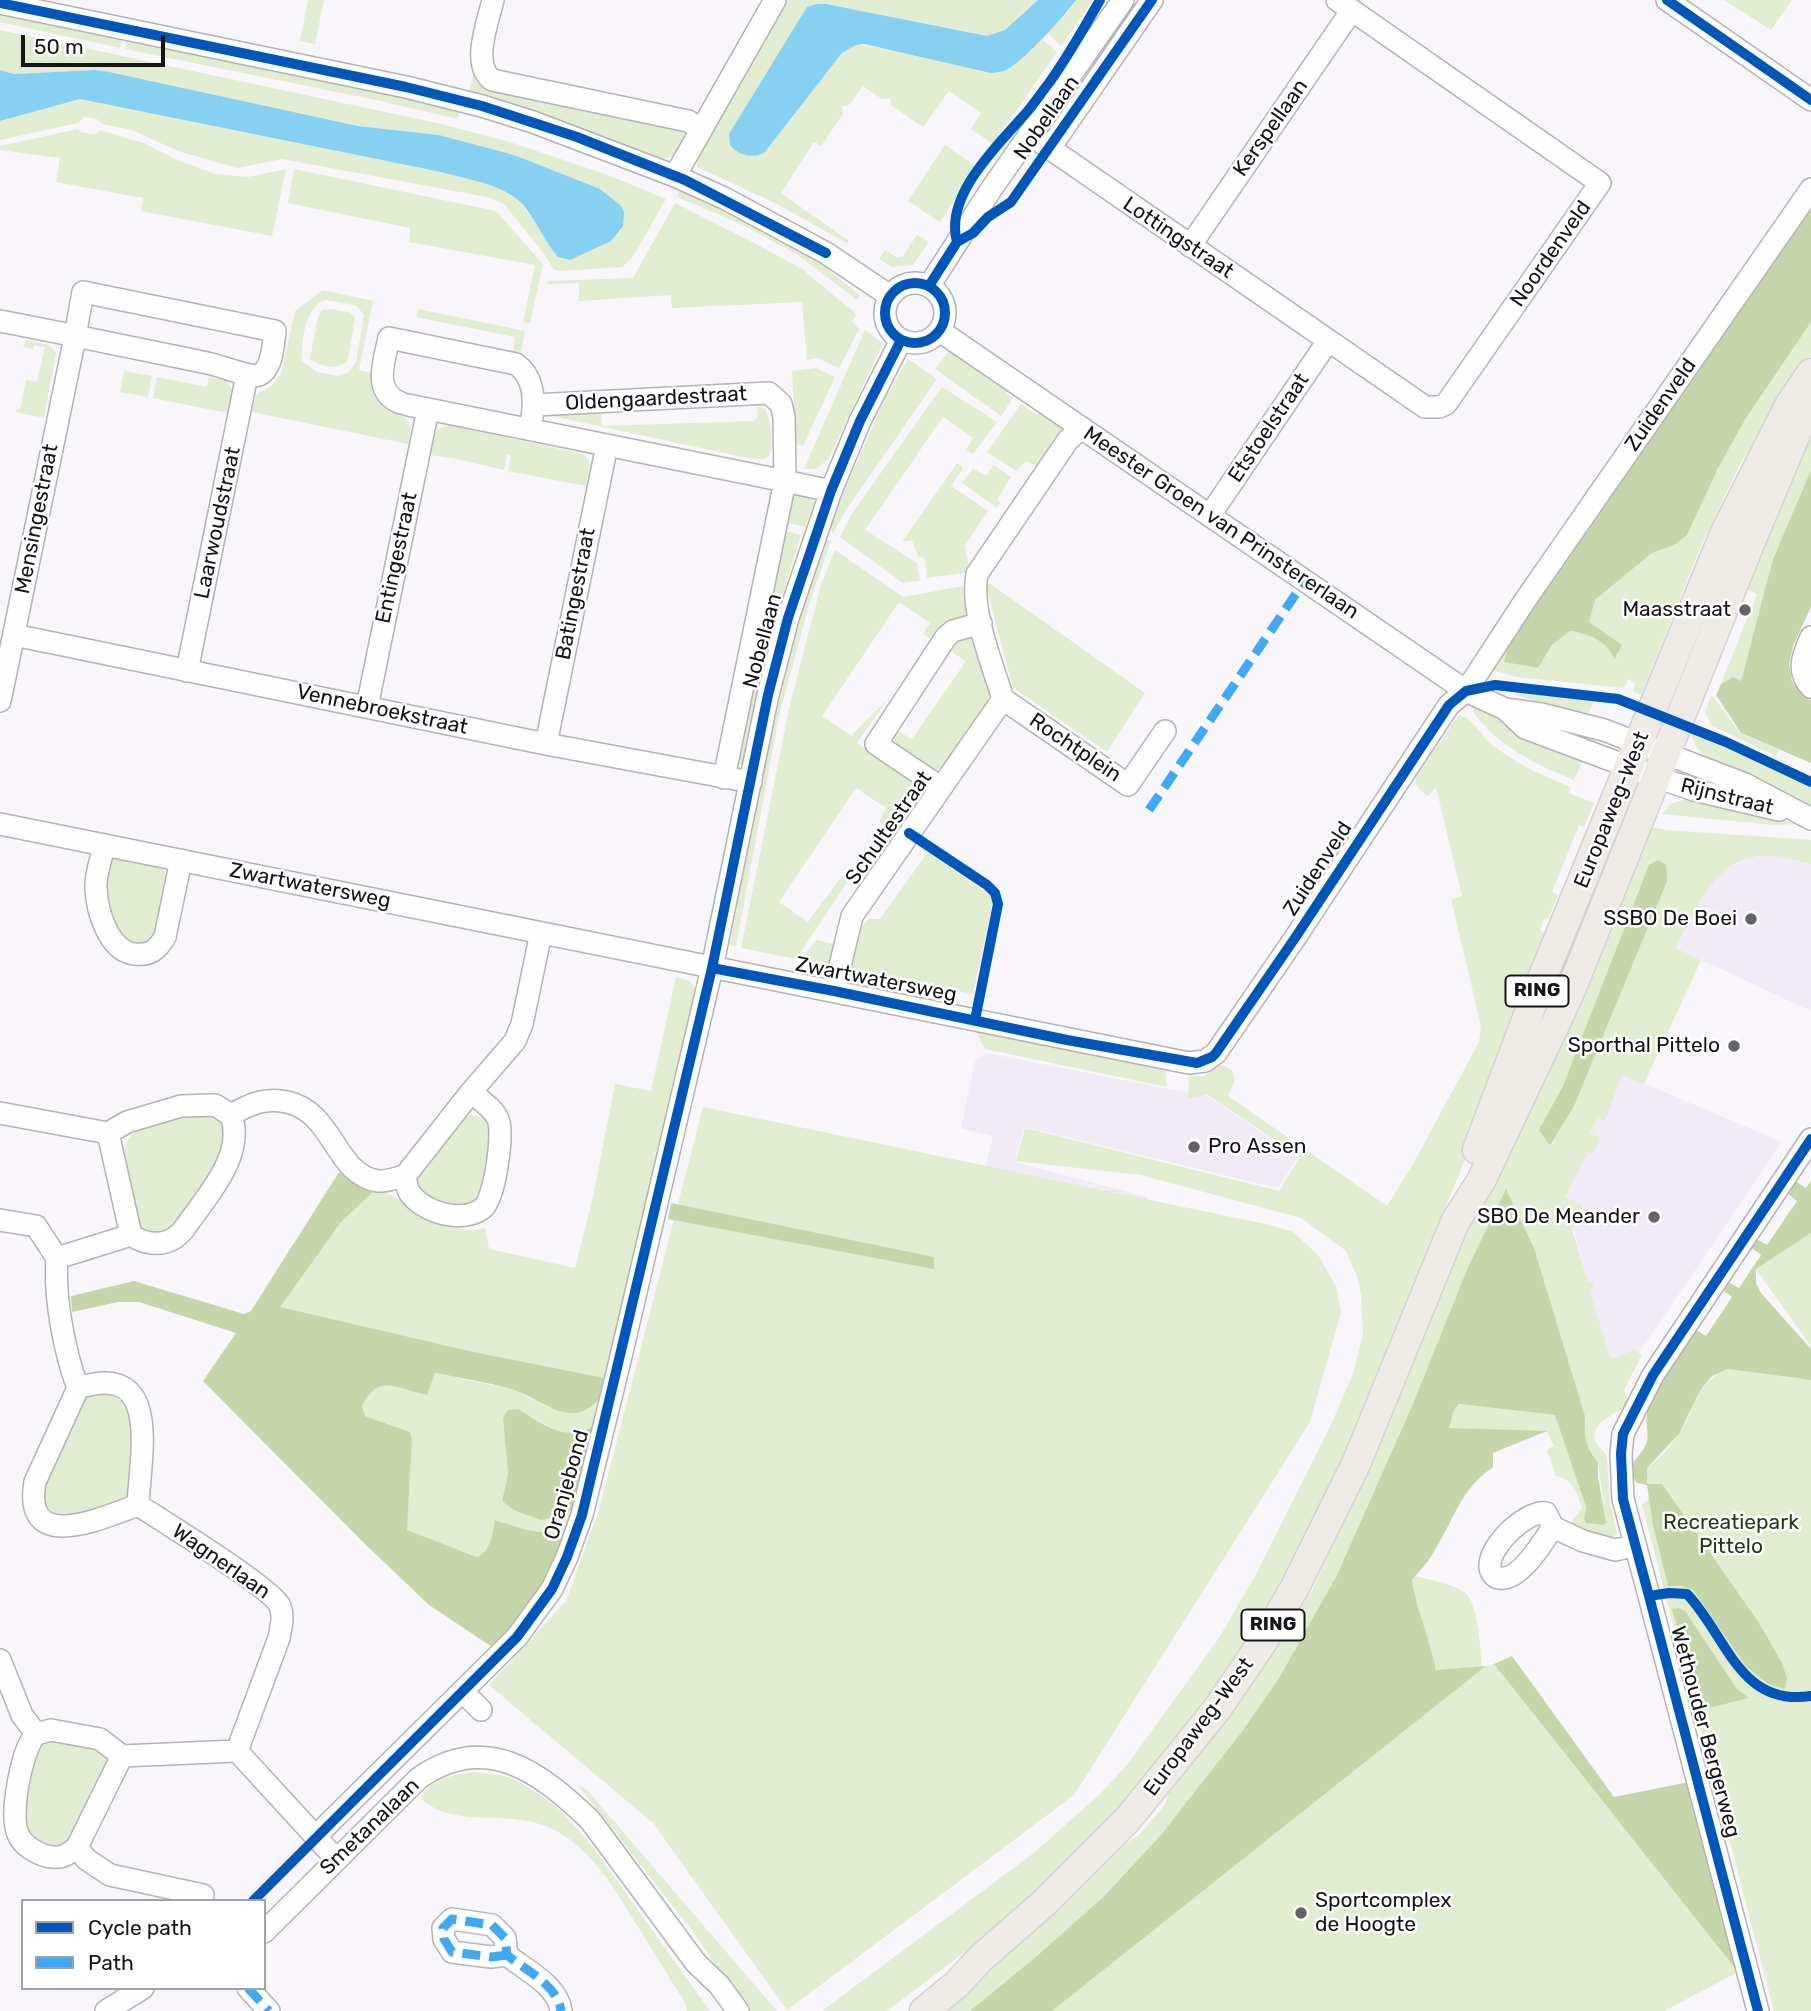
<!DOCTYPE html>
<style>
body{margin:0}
#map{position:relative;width:1811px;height:2011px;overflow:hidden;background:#f8f5fb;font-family:Rubik,sans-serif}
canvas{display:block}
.legend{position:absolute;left:21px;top:1899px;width:245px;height:91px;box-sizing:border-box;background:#fff;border:2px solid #a2a1a3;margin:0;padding:9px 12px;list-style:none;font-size:21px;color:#161418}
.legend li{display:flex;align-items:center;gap:14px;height:35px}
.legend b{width:35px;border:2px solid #a2a1a3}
.scale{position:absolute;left:21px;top:35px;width:144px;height:32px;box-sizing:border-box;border:4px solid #161418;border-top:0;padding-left:9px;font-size:21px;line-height:24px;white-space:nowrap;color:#161418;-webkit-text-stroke:5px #fff;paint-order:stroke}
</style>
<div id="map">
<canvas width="1811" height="2011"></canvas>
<ul class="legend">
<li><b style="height:9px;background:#0057b8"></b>Cycle path</li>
<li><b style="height:9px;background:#3fa9f5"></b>Path</li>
</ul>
<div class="scale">50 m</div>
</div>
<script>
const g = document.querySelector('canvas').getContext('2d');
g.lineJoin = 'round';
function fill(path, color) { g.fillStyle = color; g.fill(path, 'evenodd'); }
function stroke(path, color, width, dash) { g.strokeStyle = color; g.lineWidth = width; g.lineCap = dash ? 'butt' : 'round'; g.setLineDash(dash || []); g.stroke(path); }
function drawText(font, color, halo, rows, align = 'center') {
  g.font = font + ' Rubik,sans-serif'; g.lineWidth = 5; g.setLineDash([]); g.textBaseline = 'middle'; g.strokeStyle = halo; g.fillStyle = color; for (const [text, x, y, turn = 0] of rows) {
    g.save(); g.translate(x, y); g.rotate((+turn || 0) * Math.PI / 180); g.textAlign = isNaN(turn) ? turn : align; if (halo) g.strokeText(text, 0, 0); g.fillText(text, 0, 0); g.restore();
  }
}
fill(new Path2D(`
 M1774,856L1811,864V1011L1676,948L1705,890L1721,872L1749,857Z
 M986,1053L1209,1097L1298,1157L1278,1188L1024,1127L1015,1162L1147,1197L1137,1236L977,1203L993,1136L961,1128L975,1061Z
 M1622,1074L1782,1142L1639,1353L1634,1351L1611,1360L1590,1290L1594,1289L1592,1282H1588L1565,1197L1588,1152L1593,1153L1599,1139L1590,1133L1598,1118L1605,1120Z`), '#f1eaf7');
fill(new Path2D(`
 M308,0H324L315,44L300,41Z
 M787,0H1038L1005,30L987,36L826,4L764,153L842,53L856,45L1015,64L1041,38L1057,52L993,144L971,129L981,113L949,91L923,127L891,105L890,98L882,99L863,86L849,105L842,106L843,114L821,146L814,142L781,193L849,241L847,243L775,203L697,167V159Z
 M1076,0H1093L1061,46L1047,32L1067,14Z
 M1724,0H1792L1771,30Z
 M0,15L121,40L120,48L0,22Z
 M0,30L437,123L510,142L608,175L666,199L632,258L622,267L563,271L554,270L542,251L504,204L487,197L282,159L237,168L178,151L132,130L102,124L97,119L85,117L78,123L0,140V121L80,99L441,172C468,180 506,184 524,207C537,223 545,242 558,257L564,259L607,194L514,155L439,135L358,126L96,70L14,74L0,70Z
 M127,41L384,93L460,111L458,119L376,100L125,49Z
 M474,71L682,128C688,145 677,159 660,159L571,124L469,93Z
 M78,129L82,133L95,134L100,130L146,144L173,158L215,174L248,177L286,169L272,236L141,211L143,198L56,182L60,158L0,150V146Z
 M945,145L976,166L940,222L908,201Z
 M294,169L496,211L543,264L530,323L523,322L535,265L409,242L410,228L288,203Z
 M680,190L807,253L860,295L857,300L798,255L743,225L677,197Z
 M675,203L760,246L802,269L857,315L852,321L859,329L839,368L817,358L807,360L802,302L672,308L671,295L579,301V283L547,284L549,281L633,278Z
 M917,235L929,242L913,265L892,267L879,259L885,250L896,257H902Z
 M323,290L373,301L359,370L372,373L402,411L401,416C414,422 410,432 408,444L252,412L257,394L272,385L281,374L295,311ZM326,300L356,305L364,315L356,362L348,373L338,376L317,372L302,361C301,342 305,305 326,300Z
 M330,309L349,312L355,318L348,359C341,371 320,367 310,359L318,316L322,310Z
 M418,309L525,331L520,356L512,354L515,337L416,317Z
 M1811,322V356L1740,464L1701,546L1641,695L1633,691L1636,683L1628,679L1624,688L1517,677L1492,670L1508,645L1504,662L1538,668L1552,645L1570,631C1592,635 1604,640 1616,659L1622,645L1588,622L1595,600L1652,553L1674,545L1746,418Z
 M865,330L883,343L829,458L816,469H804Z
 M26,340L49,345L56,353L44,418L16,412V409L20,410L26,380L37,382L45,347L34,345L33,349L24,347Z
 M949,351L1008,388L1006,393L1013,398L1001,416L935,369Z
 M908,359L937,379L848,507L833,533L827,529L884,401Z
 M816,368L835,377L803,446L796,444L792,371Z
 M124,371L152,376L148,397L120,392Z
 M157,377L207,387L209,377L226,381L232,389L228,413L153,398Z
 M942,387L997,422L973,454L966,450L973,438L943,417L865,530L917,563L920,581L903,583L840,537L851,515Z
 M1021,404L1037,415L1040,411L1057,421L1063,428L1061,438L1039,467L1026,461L1016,471L987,452Z
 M757,406L765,409C770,417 775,449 769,456C764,460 758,459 752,459L552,416L553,412L601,410L602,426L754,421L758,416Z
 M1811,422V470L1773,559L1741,681L1733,677L1721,684L1757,594L1748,590L1759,544Z
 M448,425L583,454L590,462L586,486L508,471L511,456L507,454L504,470L457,459L430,455L437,430Z
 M957,463L963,468L951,486L988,511L965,545L970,572L927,578L925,559L918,556L912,540L902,542Z
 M994,465L1011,477L997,499L1000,503L997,508L962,483L973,468L986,476Z
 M796,491L813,496L814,503L805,527L784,522L789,498Z
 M784,531L801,535L780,603L742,765L735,764Z
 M824,538L831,541L811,598L779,716L736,946L730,945L755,810L794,635Z
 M835,550L903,597L963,586L966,615L942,624L931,639L923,634L930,623L899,602L822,716L851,736L888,699L857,743L918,785L887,826L879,822L886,808L856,788L779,902L808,922L841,877L848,881L796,959L741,948L789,709L821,585Z
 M989,583L1145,693L1107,752L1013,688L986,587Z
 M975,634L990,683L989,695L984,708L944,765L936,771C918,769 901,754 894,739L896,730L912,739L966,661C958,655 948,653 949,642Z
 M1516,693L1594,700L1587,716L1516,695Z
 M1712,695L1740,733L1762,743L1764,740L1768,742L1767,745L1779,750L1776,756L1712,726L1705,711Z
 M1474,708L1496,716L1514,733L1583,760L1574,780C1537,765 1495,745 1473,711Z
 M1458,716C1470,715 1481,735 1490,743C1514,763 1542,776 1571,787L1569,793L1594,803L1584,827L1579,825L1552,892L1558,895L1548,919H1544L1540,930L1546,933L1518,1030L1340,1466L1308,1537L1276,1596L1237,1659L1201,1710L1136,1788L1094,1835L987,1935L887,2011H822L1035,1852L1100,1794L1127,1765L1219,1638L1254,1578L1330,1427L1353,1374L1363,1334L1361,1294L1357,1276L1346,1251L1301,1218L1141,1175L1016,1161L1025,1128L1279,1191L1300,1157L1208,1095L1188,1098L1189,1076H1203L1222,1065L1232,1070L1235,1080L1228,1096L1387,1206L1412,1166L1479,1042L1481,1026L1451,899L1462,896L1436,787L1428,796C1421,790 1414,786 1416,776Z
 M1690,731L1811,787V807L1766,783L1709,760L1696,747Z
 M1687,798L1717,802L1796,824L1775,825L1662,814L1671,804Z
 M1652,827L1666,830L1811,840V864C1799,862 1786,857 1773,856C1716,852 1698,905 1676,948L1701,960L1644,1084L1622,1075L1605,1121L1598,1118L1590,1133L1600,1138L1593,1154L1588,1152L1565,1197L1583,1205L1572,1229L1588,1282L1592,1281L1594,1289L1590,1291L1611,1359L1634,1350L1642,1355L1624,1389L1629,1404C1617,1414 1585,1423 1597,1444C1601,1451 1605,1450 1607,1458L1610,1503L1617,1534C1607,1544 1585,1532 1572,1529L1570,1524L1582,1508C1577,1493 1573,1479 1556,1476L1547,1450L1554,1446L1547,1432L1448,1428L1454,1410L1459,1404L1555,1415L1586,1507L1584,1518L1606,1522L1598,1462L1589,1453L1585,1435V1416L1534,1249L1506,1190L1468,1267L1412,1406L1337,1575L1279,1678L1243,1730L1161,1835L1103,1897L1038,1955L970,2011H938L1059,1910L1122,1846L1139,1835L1165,1805L1169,1792L1216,1733L1289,1628L1313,1588L1382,1440L1458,1252L1516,1123L1581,1007Z
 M928,852L991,897L992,905L973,994L846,969L852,940L868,919H880Z
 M117,857L157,862C170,875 167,884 163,901C161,911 160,924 156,933C153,941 147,944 139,944C114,946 107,911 105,891C104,880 108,869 112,859Z
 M816,940L834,944L830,966L801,960Z
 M676,977L687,980L696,987L695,1004L610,1379L474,1352L279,1307L341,1222L376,1189C412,1201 442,1238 485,1228L489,1249L575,1268L593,1197L615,1084L651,1091Z
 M978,1029L1165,1070L1167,1087L985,1049L976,1032Z
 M703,1107L1270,1225L1293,1232L1318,1255L1336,1286L1341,1312L1310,1422L1074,1795L787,2010L653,1823L489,1685L566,1601L599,1510Z
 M180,1115H212L224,1125V1144L218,1162L169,1230L150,1234L138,1227L123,1155C128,1124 154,1123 180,1115Z
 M472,1115C480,1117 487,1118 490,1126C495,1135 486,1182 482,1192C477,1204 465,1206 454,1209L426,1196L417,1188L416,1174L462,1118Z
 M1811,1233V1346L1756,1269Z
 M1727,1369L1799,1379L1811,1370V2011H1774L1642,1505L1664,1487L1661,1484H1647V1468C1659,1459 1670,1447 1678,1435C1698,1407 1692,1387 1727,1369Z
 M435,1373L515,1390L551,1409L607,1391C605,1400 603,1410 600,1418C586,1453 538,1422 519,1409L503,1418L508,1474L502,1501L579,1504L570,1536L527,1530L495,1520C492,1534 491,1551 477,1557L406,1530L412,1439L411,1432L365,1416L362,1406C378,1372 398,1389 427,1395Z
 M96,1393L119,1395L135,1415L133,1470L128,1494L116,1505L76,1521L45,1512L43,1485L85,1400Z
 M1415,1576C1430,1580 1451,1583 1464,1592C1479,1603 1480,1649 1482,1667L1436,1670C1430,1639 1417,1611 1412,1580Z
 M1494,1664L1738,1972L1664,2011H1052L1486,1666Z
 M51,1738L97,1746L107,1759V1766L69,1844L52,1851L27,1834L22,1814L36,1746Z
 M473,1772C487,1773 501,1773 515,1780C568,1805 602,1860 635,1906C660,1941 685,1976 710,2011H687L685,2003C669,1977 653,1951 637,1925C610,1882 583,1832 528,1821C492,1814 451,1825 421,1799C428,1780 454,1774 473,1772Z
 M578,1785L587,1790L777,2011H748L693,1932Z`), '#e1ecd0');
fill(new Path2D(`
 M1811,209V322L1746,418L1718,468L1687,535L1674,545L1652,553L1595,600L1589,622L1622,645L1615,659C1606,641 1590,634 1570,631L1552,645L1538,668L1504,662L1508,645Z
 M1811,470V607L1793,646L1789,664L1792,681L1801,693L1811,700V763L1741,733L1716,695L1721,684L1733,677L1741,681L1773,559Z
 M1658,860L1666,865L1667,881L1574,1106L1550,1145L1539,1130L1563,1086L1649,865Z
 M339,1172L355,1184L376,1189L341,1222L280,1307L474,1352L610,1379C607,1390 604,1394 596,1402C568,1430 540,1397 511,1389C486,1382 461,1378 435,1373L427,1395C398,1389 378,1372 362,1406L365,1416L410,1432L412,1439L407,1530L477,1557C491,1551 492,1534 495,1520L527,1530L570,1536L557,1567L495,1649L429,1605L363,1542L203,1381L236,1333L139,1302H118L72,1312L71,1296L134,1281L244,1314L251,1311Z
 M1795,1181L1806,1188L1811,1181V1233L1756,1269V1283L1761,1293L1811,1349V1380L1727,1369L1711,1377L1700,1391L1679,1434L1647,1468V1484H1662L1759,1623L1782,1663L1787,1678L1785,1689L1768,1684L1746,1666L1693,1590L1682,1586H1668L1653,1525L1647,1485L1637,1483C1623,1461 1642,1459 1647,1441C1649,1432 1645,1423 1647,1414C1652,1389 1680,1351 1695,1329L1706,1336L1732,1297L1722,1290L1727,1281L1739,1288L1761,1255L1750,1247L1756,1239L1767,1245L1797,1201L1787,1193Z
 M1506,1189L1534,1248L1585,1416C1585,1435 1584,1447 1598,1462V1477L1606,1522L1603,1525L1586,1523L1584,1518L1586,1507L1555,1415L1459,1404L1454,1410L1449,1428L1547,1431L1493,1453V1467C1458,1492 1455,1519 1433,1553C1428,1563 1419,1571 1412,1580C1417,1611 1430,1639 1436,1670L1486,1666L1052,2011H970L1038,1955L1103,1897L1161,1835L1243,1730L1279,1678L1337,1575L1412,1406L1468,1267Z
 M671,1203L934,1257V1269L668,1219Z
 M519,1409C544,1426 574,1447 600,1420L579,1504L562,1516L541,1520L514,1510L502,1501L508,1474L503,1418L508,1410Z
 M1679,1608L1685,1611L1737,1689L1749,1698L1701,1710L1672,1609Z
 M1512,1656L1614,1797L1689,1782L1738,1972L1494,1664Z`), '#c7d6aa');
fill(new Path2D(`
 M1038,0H1076C1065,16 1024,60 1008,69C1003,72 997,72 991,73L864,44L856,45L842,53L764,153C751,159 739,155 730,145L729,134L807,7L817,4H826L987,36L1005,30Z
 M0,70L14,74L95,70L109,72L358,126L439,135L514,155L600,189L621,206L624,212L623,226L611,241L570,260L558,257C545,242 537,223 525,207C506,184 468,180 441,172L80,99L0,121Z`), '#86d0f2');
const minor = new Path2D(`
 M493,0C488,22 471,64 492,80L688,121L701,129
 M1667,0L1811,100
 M0,3L406,87L482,106L533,122L675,176L724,198L826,253L890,296
 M1029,134L1425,407H1439L1446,404L1600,183L1337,0
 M1050,148L1152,0
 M675,176L775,0
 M1190,246L1352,10
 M885 313a30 30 0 1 1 60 0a30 30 0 1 1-60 0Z
 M929,286L990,191L1123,0
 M0,321C69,334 138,349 207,363C219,365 249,378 259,375C273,369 273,344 275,331L83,292L73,347L0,701
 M940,331L1466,691L1505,709L1541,714L1604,730L1745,784L1811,819
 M401,403C372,392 384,362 389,338L516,364C533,376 535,398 532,417
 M408,405L785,481L784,417L781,404L769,393L534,405
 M1210,515L1328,341
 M14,635L546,744L751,782
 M1811,637C1803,655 1796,671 1811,687
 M187,671L247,375
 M1003,699C992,662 970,612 977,574L1068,440L1082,428
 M1003,699L1128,785L1165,731
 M367,707L428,409
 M1505,709L1525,728L1656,777L1694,790L1779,810
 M546,744L607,445
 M724,778L785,481L831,491
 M940,787L876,744L946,637L953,631L981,623
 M0,824L1189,1063L1205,1061L1216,1053L1295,938L1449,705L1466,691L1526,599L1811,189
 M104,845C102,858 95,874 96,888C97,911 108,950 134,954C150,956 157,950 165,937L181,860
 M834,991L852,916L1003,699
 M471,1092C480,1100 493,1108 498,1119C504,1133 495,1198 483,1208C463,1224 423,1213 409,1192C407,1188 406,1181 405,1176L471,1092L515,1041L522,1024L541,933
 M0,1113L108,1133L127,1122L181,1106L215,1105L231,1115
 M108,1133L131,1235C149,1247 170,1247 184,1229C205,1198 246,1156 231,1115C250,1104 265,1097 287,1102C334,1112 335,1175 378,1181C386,1182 396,1178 405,1176
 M0,1220L36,1226L57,1258L131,1235
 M57,1258C54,1297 64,1351 78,1388L35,1482C22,1556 104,1517 138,1505
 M78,1388C163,1360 140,1456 138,1505C161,1520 273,1589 280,1606C284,1617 281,1627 279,1638L237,1751
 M1553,1527C1544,1541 1519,1582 1499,1578C1493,1577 1490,1571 1490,1566C1489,1546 1526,1510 1546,1513L1553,1527L1583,1541L1615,1550L1634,1546
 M0,1660L22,1715L36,1734L51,1730L100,1739L122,1756L237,1751L337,1860
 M462,1691L481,1710
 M36,1734C22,1748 9,1815 18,1834C22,1844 33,1851 43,1855C57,1860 66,1857 77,1847L86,1859L110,1875L203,1895
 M316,1836L517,1637L552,1589L567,1557L582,1515L618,1369L712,968L768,695L788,618L831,491L860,421L901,340
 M77,1847L122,1756
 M264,1932L419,1778C486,1731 540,1772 590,1820L696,1963L719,1985L738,2011
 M507,1955L491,1957L452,1952L444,1939L443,1928L452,1919L492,1925L505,1938L507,1955C525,1970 558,1985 561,2011
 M248,1988L269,2011
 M106,2011L143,1988
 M1758,2011L1649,1596L1623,1499L1621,1454L1623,1434L1653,1375L1811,1139`);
const major = new Path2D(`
 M1477,1150L1541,981L1725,532L1790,404L1811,373
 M924,2011L957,1984L980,1959L1044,1903L1128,1819L1217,1709L1264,1640L1294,1589L1356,1464L1455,1222L1481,1181L1569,995L1749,546L1811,398`);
stroke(minor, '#b4b2b7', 24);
stroke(major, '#d3d1d4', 31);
stroke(minor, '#fefefe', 21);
stroke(major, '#eeeae6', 28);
stroke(new Path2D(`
 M1149,810L1306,579
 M507,1955L491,1957L452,1952L444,1939L443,1928L452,1919L492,1925L505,1938L507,1955C525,1970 558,1985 561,2011
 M248,1988L269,2011`), '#3fa9f5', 9, [18, 9]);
stroke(new Path2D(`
 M1667,0L1811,100
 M0,3L406,87L482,106L577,137L685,180L826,253
 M957,242C944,195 998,145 1026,113C1034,104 1041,93 1049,83C1068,57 1084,28 1100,0
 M885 313a30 30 0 1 1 60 0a30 30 0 1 1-60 0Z
 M929,286L957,242L973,233L988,217L1011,202L1152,0
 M909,833L987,885L995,893L998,904L975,1020
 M712,968L834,991L1067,1040L1197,1063L1212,1057L1216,1053L1295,938L1449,705L1466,691L1495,685L1618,699L1726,742L1811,782
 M1649,1596L1669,1593L1687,1594C1727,1636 1739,1707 1811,1696
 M253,1901L517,1637L552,1589L567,1557L582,1515L712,968L768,695L788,618L831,491L860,421L901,340
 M1758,2011L1649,1596L1623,1499L1621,1454L1623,1434L1653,1375L1811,1139`), '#0057b8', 10);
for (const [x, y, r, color] of [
 [1745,610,7,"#656367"],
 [1751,919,7,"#656367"],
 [1734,1046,7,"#656367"],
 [1194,1147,7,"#656367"],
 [1654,1217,7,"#656367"],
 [1301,1913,7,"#656367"]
]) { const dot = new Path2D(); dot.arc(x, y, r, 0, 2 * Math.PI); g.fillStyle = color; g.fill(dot); stroke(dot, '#fff', 2.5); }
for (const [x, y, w] of [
 [1537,991,63],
 [1273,1625,63]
]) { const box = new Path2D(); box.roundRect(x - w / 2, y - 15.5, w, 31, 5); g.fillStyle = '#fff'; g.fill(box); stroke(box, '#161418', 2); }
drawText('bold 19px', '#161418', null, [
 ["RING",1537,991],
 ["RING",1273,1625]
]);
drawText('21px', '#161418', '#fff', [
 ["Nobellaan",1047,118,-55],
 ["Kerspellaan",1271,128,-55],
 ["Lottingstraat",1178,238,34],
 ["Noordenveld",1551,254,-55],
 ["Oldengaardestraat",656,399,-3],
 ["Zuidenveld",1661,405,-55],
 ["Etstoelstraat",1269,428,-56],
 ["Mensingestraat",37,519,-79],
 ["Laarwoudstraat",218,523,-78],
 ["Meester Groen van Prinstererlaan",1221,523,34],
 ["Entingestraat",397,558,-78],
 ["Batingestraat",576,594,-79],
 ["Nobellaan",763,641,-75],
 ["Vennebroekstraat",382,710,12],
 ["Rochtplein",1075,748,34],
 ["Rijnstraat",1727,797,14],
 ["Europaweg-West",1612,810,-68],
 ["Schultestraat",889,828,-55],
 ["Zuidenveld",1318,869,-57],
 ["Zwartwatersweg",310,886,11],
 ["Zwartwatersweg",876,980,11],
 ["Oranjebond",567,1485,-74],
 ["Wagnerlaan",221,1562,35],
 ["Europaweg-West",1199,1727,-53],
 ["Wethouder Bergerweg",1705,1732,75],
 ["Smetanalaan",370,1827,-44]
]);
drawText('21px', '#161418', '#fff', [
 ["Maasstraat",1731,610],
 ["SSBO De Boei",1737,919],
 ["Sporthal Pittelo",1720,1046],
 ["Pro Assen",1208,1147,"left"],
 ["SBO De Meander",1640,1217],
 ["Sportcomplex",1315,1901,"left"],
 ["de Hoogte",1315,1925,"left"]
], 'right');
drawText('21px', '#2b3713', '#fff', [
 ["Recreatiepark",1731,1523],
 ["Pittelo",1731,1547]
]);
</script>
